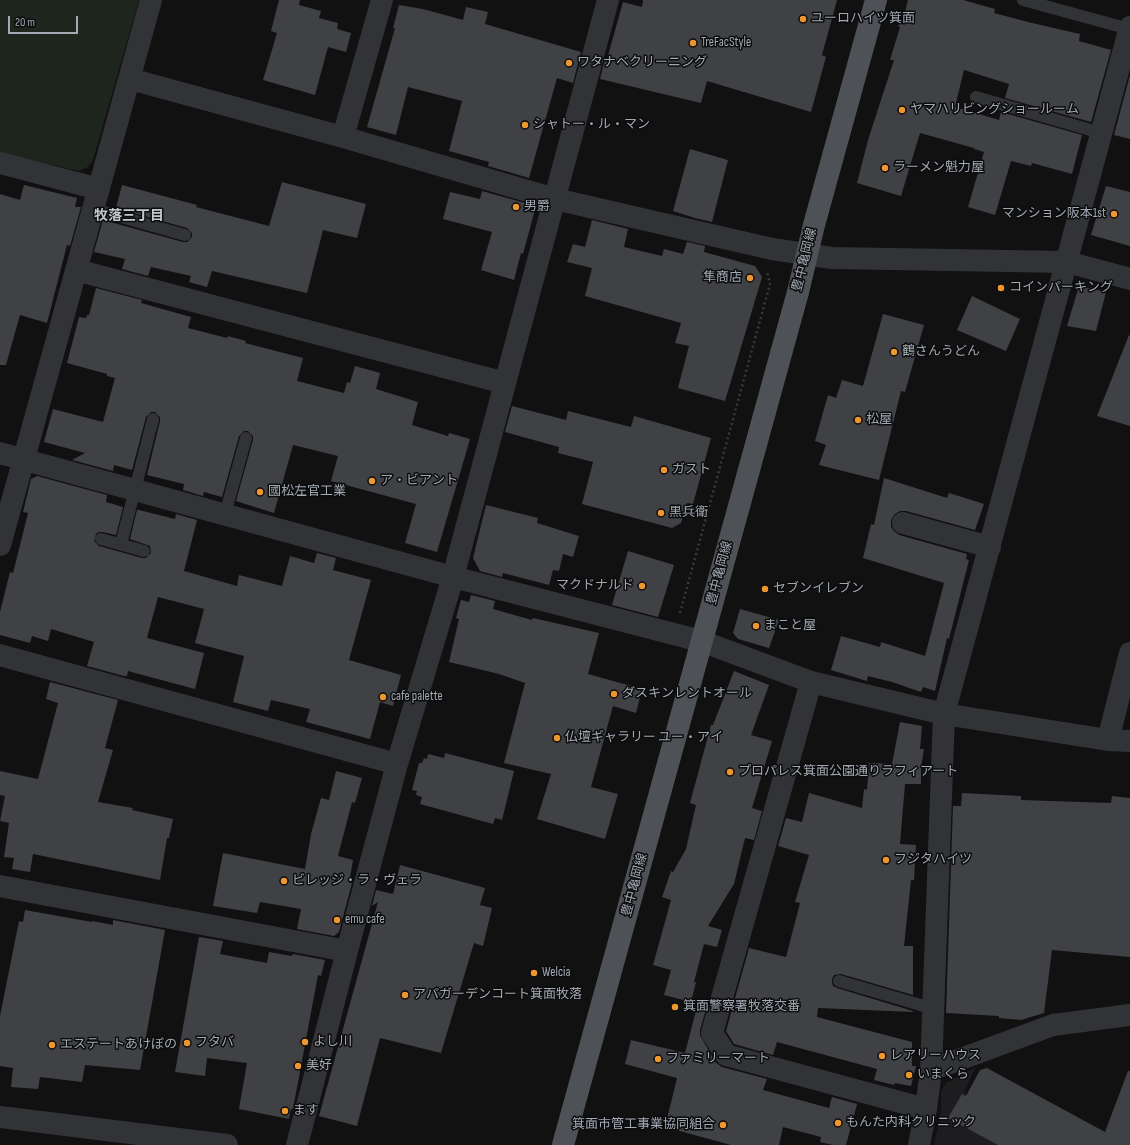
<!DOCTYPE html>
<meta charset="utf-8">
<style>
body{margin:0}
#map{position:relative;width:1130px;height:1145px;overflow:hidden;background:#111112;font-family:"Sofia Sans Condensed",sans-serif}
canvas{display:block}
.scale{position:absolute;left:8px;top:16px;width:70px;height:18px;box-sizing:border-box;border:2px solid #a2a9b3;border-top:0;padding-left:5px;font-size:12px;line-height:14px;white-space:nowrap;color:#a2a9b3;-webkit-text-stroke:3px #0c0c0d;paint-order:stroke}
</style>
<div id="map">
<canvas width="1130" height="1145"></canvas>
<div class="scale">20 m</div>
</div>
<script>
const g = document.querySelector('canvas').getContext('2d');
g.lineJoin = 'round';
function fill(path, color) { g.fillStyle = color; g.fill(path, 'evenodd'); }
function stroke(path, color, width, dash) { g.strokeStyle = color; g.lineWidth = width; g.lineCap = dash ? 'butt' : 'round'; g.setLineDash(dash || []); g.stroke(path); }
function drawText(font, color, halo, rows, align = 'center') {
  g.font = font + ' "Sofia Sans Condensed","Noto Sans JP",sans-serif'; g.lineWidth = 3; g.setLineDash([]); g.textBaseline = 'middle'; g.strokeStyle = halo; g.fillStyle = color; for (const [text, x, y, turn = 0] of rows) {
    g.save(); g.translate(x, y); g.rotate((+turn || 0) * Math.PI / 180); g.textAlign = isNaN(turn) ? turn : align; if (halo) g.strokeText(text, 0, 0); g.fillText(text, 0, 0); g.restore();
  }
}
fill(new Path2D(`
 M976,1067L964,1092L1059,1145H934L941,1112V1091L946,1083Z`), '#1d1d1f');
fill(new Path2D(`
 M0,0H139L93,160L88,167L79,171L0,153Z`), '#1d251d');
fill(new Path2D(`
 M279,0H300L299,5L321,11L319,18L338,23L337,29L351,33L346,52L328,47L315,95L263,80L277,33L271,31Z
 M643,0H837L822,55L826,57L811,112L707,81L701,103L600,79L605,59H607L623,2L642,7Z
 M908,0H963L995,9L994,13L1032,23L1080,34L1079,41L1111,50L1091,122L1005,98L1009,84L964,70L955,107L999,120L1001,112L1082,135L1072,174L1032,163L1031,166L1011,161L995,215L968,207L984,152L974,149V148L920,133L901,196L857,183L868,140L894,60H890L900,27L898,26L905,12Z
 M399,5L423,9L463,20L466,7L488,12L485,24L581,52L573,83L557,78L529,178L488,166L489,162L449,151L462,101L408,87L396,135L367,127L395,28H393Z
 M1130,75V139L1114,135Z
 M690,149L728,160L712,222L695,218L673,211Z
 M282,182L366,204L357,238L323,230L307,293L212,271L207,287L189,282L191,276L151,267L148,276L122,269L125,259L94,252L103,220L183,242H187L192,237V233L187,228L116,208L122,185L197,205L196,207L269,226Z
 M24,185L77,198L75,207H81L70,246L67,245L47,323L20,315L6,365H0V194L20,200Z
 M1106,186L1130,192V246L1091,235Z
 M482,191L536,206L523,254L521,253L514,280L481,270L492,232L443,219L450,192L480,199Z
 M592,220L628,229L624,247L662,256L664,249L683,254L687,242L705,246L704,252L755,266L762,277L725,401L678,388L689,346L675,343L681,323L585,296L592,268L567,262L573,244L585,247Z
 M1079,286L1106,292L1096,331L1067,326Z
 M96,288L142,300L141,303L191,317L188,328L227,338L228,336L246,341L245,343L303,358L297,381L344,393L347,382L350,383L355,366L380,373L376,389L418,402L412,425L448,436L449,433L470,439L437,552L405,543L416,504L331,481L338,456L293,445L274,513L236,501L253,440V436L248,431H244L239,436L222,497L204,492L203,496L183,490L184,484L147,475L160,421V417L155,412H151L146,417L132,470L114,465L113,471L72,460L85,453L44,442L53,409L103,422L115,378L107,376V374L67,363L79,317L86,318L87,315H89Z
 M972,296L1020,319L1006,351L957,330Z
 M883,314L924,325L905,392L901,391L879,480L819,465L826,445L815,441L828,395L836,398L842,380L863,386Z
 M1129,335L1130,336V426L1097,416Z
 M512,406L566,420L568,411L631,427L634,416L711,438L693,504L687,503L681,523L672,528L582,504L593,462L558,453L559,447L505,432Z
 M37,476L107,495L106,502L123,507L116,535L103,532H99L96,534L94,541L99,546L142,558H146L151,553L150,546L130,539L137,510H139L175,519L176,514L197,520L184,571L237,586L239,575L282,586L290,556L314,563L317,553L336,558L333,570L371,580L349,660L401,675L393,706L380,702L370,739L306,722L310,709L271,700L268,711L233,702L244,656L195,643L204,609L158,597L147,638L204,653L195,689L128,671L127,676H124L87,666L94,642L51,629L48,641L32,636L30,643L0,635V612L10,572L13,573L28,513L23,512L31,479Z
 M884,478L947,498L949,493L984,504L975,530L906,511H900L895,514L891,520V527L894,531L899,535L967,554L966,559L969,560L949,639L947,638L935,691L923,687L921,692L892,682L868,676L867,681L831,670L841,636L880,647L881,642L925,656L944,583L863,558L871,524L874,525Z
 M486,505L538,518L537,523L579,536L573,557L563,554L559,571L553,570L549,585L503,573L502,577L480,571L473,558Z
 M628,551L674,565L658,617L612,605Z
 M471,595L495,601L493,609L532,620L533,618L599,633L588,674L642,689L636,713L613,706L591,787L618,794L605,839L537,819L551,774L504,763L525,683L499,674L449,662L459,619L456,618L461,600L469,602Z
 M740,609L779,620L769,648L738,639L733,633Z
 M734,671L769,685L751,735L772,741L752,808L762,811L754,840L745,838L734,884L708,926L722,930L717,947L704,944L694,982H696L691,1002L664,995L671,970L653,965L671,900L662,897L671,871L673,872L686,849L696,805L690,803L711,725H713Z
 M50,682L118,700L105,748L113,750L98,802L133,808L132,810L173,819L169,838H167L160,880L33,854L30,872L12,869L14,858L4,857L9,823L0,821L5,796L0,795V771L38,779L58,703L46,699Z
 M900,722L922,726L920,749H924L921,767V784H905L900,844L916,845L914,880H911L904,946H913V995L841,974L834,975L832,979V982L833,986L837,988L913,1011V1012L818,1008L817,1017L912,1042V1066H916L911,1086L895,1083L894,1085L874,1080L877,1069L777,1042L773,1055L734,1044L726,1031L749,948L786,957L800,903L795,902L809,855L778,846L786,818L802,822L809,793L862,808L864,789L867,790L869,763L892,764Z
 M445,753L514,771L502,820L495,818L493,824L420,804L422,797L416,795L417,791L412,790L419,763H422L424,758L427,759L428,754L444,758Z
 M336,771L362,778L355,803L352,802L338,856L353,860L349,883H352L339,932L334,936L297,929L301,909L260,902L257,913L213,906L223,853L305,869L311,834L321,798L329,800Z
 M962,793L1021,796V800L1111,803L1112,796L1130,798V957L1052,950L1044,1013L1021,1020L999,1018V1016L946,1013L953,806H961Z
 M400,865L485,888L480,905L492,908L483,946L474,943L441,1053L380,1038L357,1126L319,1116L378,902L372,906L376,890L393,894Z
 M25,910L92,922V921L113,925V920L165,930L140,1070L85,1065L82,1082L40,1077L38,1089L11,1087L13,1068L0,1066V1016L19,921L23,922Z
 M199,937L223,941L220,954L267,963L269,952L292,956L293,954L325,960L321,976L318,975L293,1109H291L289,1119L239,1109L247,1063L207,1058L205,1076L175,1072Z
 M699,999L708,1002L700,1030V1035L715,1062L722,1067L767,1079L763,1090L829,1108L832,1097L857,1104L846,1145H833L820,1142L821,1137L783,1127L779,1145H731L665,1127L677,1078L625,1064L631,1040L685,1053Z
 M987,1068L1105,1132L1128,1071H1130V1145H998L948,1118L962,1094L966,1096L980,1070Z`), '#404145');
stroke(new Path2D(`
 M680,613L770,284L767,271`), '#383a3e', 2.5, [2, 3]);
stroke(new Path2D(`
 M1023,0L1129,29
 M976,97L1101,133
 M93,209L185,235
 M225,514L246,438
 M101,539L144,551
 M121,544L153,419
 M839,981L934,1009`), '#323337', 12);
stroke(new Path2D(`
 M130,79L343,137L555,199L772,249L832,258L1067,262L1130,279
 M343,137L382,0
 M0,163L99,189
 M76,270L505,383
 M0,453L453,577L701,641L811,682L944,714L1108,740L1130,741
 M903,523L990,547
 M0,545L151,0
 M0,655L397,764
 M811,682L712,1033L726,1055L926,1109
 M1108,740L1130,653
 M0,886L347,951
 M931,1070L1053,1025L1130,1015
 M297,1145L347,951L397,764L453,577L608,0
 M919,1145L926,1109L931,1070L944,714L1130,27`), '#323337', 22);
stroke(new Path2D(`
 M0,1117L227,1145`), '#323337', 22);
stroke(new Path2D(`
 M563,1145L798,292L814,225L876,0`), '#4e5156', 22);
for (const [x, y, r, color] of [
 [803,19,4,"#ee972e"],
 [693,43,4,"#ee972e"],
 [569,63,4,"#ee972e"],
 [902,110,4,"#ee972e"],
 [525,125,4,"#ee972e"],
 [885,168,4,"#ee972e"],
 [516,207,4,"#ee972e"],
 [1114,214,4,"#ee972e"],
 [750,278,4,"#ee972e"],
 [1001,288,4,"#ee972e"],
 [894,352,4,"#ee972e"],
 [858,420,4,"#ee972e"],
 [664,470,4,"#ee972e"],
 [372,481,4,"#ee972e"],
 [260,492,4,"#ee972e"],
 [661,513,4,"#ee972e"],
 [642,586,4,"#ee972e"],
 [765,589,4,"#ee972e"],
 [756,626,4,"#ee972e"],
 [614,694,4,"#ee972e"],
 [383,697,4,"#ee972e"],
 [557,738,4,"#ee972e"],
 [730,772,4,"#ee972e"],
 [886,860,4,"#ee972e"],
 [284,881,4,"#ee972e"],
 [337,920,4,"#ee972e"],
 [534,973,4,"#ee972e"],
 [405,995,4,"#ee972e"],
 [675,1007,4,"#ee972e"],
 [305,1042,4,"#ee972e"],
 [187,1043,4,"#ee972e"],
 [52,1045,4,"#ee972e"],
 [882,1056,4,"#ee972e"],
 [658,1059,4,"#ee972e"],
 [298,1066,4,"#ee972e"],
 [909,1075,4,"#ee972e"],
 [285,1111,4,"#ee972e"],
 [838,1123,4,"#ee972e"],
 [723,1125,4,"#ee972e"]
]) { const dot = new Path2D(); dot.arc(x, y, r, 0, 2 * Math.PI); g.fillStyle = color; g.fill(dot); stroke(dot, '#0c0c0d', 1.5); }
drawText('13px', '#a2a9b3', '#0c0c0d', [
 ["ユーロハイツ箕面",811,19],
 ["TreFacStyle",701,43],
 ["ワタナベクリーニング",577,63],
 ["ヤマハリビングショールーム",910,110],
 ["シャトー・ル・マン",533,125],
 ["ラーメン魁力屋",893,168],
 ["男爵",524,207],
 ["マンション阪本1st",1106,214,"right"],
 ["隼商店",742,278,"right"],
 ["コインパーキング",1009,288],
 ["鶴さんうどん",902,352],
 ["松屋",866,420],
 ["ガスト",672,470],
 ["ア・ビアント",380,481],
 ["國松左官工業",268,492],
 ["黒兵衛",669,513],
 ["マクドナルド",634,586,"right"],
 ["セブンイレブン",773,589],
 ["まこと屋",764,626],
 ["ダスキンレントオール",622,694],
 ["cafe palette",391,697],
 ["仏壇ギャラリー ユー・アイ",565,738],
 ["プロパレス箕面公園通りラフィアート",738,772],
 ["フジタハイツ",894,860],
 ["ビレッジ・ラ・ヴェラ",292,881],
 ["emu cafe",345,920],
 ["Welcia",542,973],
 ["アパガーデンコート箕面牧落",413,995],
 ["箕面警察署牧落交番",683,1007],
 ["よし川",313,1042],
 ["フタバ",195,1043],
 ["エステートあけぼの",60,1045],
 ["レアリーハウス",890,1056],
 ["ファミリーマート",666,1059],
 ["美好",306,1066],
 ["いまくら",917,1075],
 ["ます",293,1111],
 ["もんた内科クリニック",846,1123],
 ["箕面市管工事業協同組合",715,1125,"right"]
], 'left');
drawText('13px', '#a2a9b3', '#0c0c0d', [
 ["豊中亀岡線",805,260,-76],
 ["豊中亀岡線",720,573,-75],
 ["豊中亀岡線",635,885,-75]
]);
drawText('bold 14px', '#c3c8cf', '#0c0c0d', [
 ["牧落三丁目",129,216]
]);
</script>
